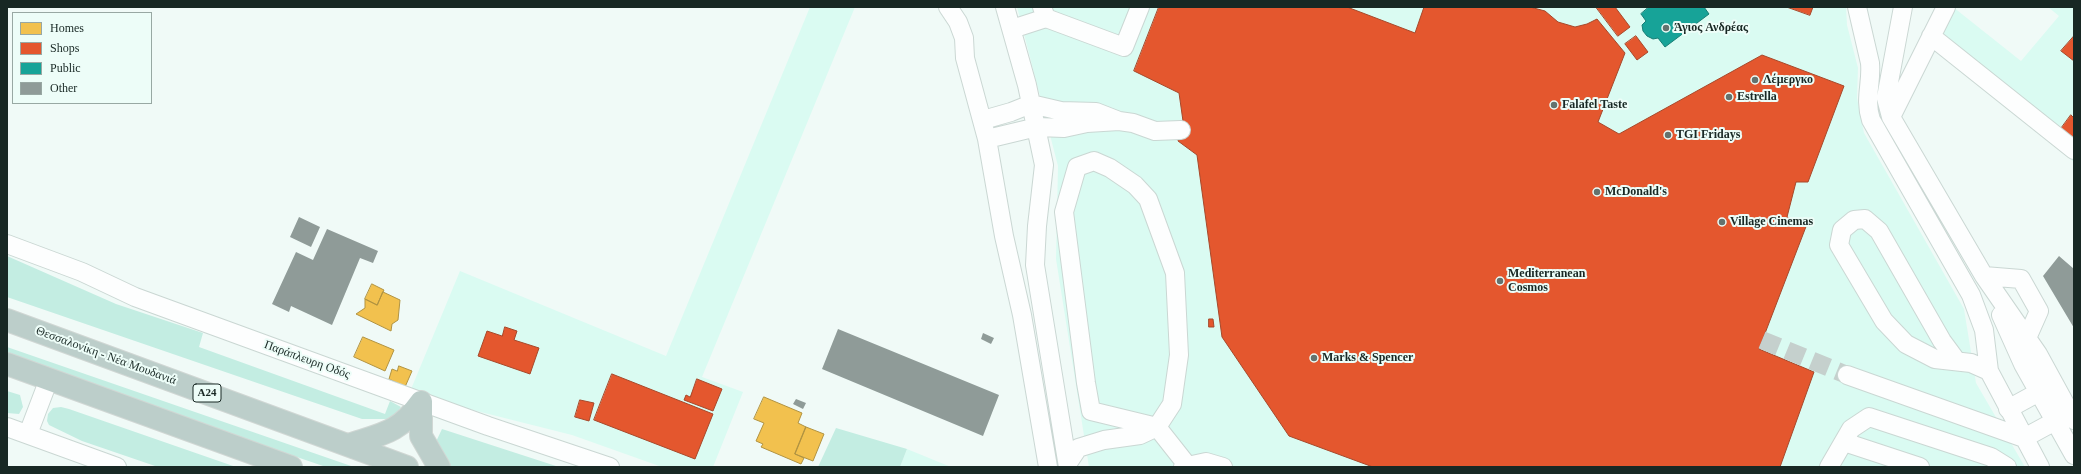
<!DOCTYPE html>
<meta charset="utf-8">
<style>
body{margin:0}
#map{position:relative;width:2081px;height:474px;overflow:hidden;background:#f0faf7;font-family:Georgia,serif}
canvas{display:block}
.frame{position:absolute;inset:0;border:8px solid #182824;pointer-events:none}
.legend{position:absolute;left:12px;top:12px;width:140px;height:92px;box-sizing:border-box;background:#edfdf8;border:1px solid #98a8a3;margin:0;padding:5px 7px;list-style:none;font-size:12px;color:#182824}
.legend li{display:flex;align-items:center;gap:8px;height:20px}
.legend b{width:20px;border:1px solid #98a8a3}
</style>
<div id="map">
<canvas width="2081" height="474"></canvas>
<div class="frame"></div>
<ul class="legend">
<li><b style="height:11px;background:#f2c14e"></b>Homes</li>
<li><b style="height:11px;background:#e4572e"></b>Shops</li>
<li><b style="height:11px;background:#17a398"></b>Public</li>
<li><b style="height:11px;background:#8f9b98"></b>Other</li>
</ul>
</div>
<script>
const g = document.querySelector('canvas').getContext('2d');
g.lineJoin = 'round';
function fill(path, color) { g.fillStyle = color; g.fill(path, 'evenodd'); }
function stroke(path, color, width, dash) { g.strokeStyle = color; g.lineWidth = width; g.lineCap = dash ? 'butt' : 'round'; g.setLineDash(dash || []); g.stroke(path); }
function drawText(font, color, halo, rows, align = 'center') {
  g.font = font + ' Georgia,serif'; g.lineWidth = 4; g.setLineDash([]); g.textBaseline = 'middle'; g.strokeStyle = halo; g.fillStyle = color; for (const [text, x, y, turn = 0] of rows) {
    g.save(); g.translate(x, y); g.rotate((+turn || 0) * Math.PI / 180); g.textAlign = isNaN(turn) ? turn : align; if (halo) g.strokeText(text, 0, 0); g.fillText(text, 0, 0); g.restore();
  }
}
fill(new Path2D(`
 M810,7H855L702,377L743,392L713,467H662L572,435L409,394L460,271L666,356Z
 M1017,7H1846L1847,25L1858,68L1857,98L1864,133L1964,309L1976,383L2025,467H1089L1056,259L1058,166Z
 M1953,7L2021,61L2059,16L2048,7H2074V162L1934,47Z
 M907,449L951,467H900Z`), '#dafbf2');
fill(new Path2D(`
 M7,256L116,304L203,333L199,347L385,414L390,401L401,407L393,419H362L7,297Z
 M7,347L354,467H326L7,358Z
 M7,391L20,395L23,407L19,414L7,413Z
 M61,407L69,409L236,467H158L82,441L49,425L47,421L48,414L53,408Z
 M836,428L907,449L900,467H818Z
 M442,429L559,467H447L433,448Z`), '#c3ede2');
const homes = new Path2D(`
 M372,284L384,290L377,305L365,299Z
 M383,292L400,300L398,320L392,324L391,331L356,314L365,308V299L377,305Z
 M363,337L394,350L385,371L354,357Z
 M399,366L412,371L405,387L389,379L392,369L397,371Z
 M764,397L802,413L798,423L806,427L795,454L804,458L801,464L761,447L763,444L756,441L764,423L754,419Z
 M806,427L824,434L813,461L795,454Z`);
fill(homes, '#f2c14e');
stroke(homes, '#b19341', 1);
const shops = new Path2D(`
 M1159,7H1347L1415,33L1424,7H1530L1545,11L1558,22L1575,27L1587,24L1597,19L1625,53L1598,122L1619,134L1762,55L1844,86L1808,182H1796L1787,217L1807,224L1759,349L1814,372L1780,467H1373L1289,436L1222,337L1197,155L1178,141L1183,121L1179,93L1134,71Z
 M1596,7H1615L1630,27L1618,36Z
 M1787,7H1813L1810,15Z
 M1636,36L1648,52L1637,60L1625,44Z
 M2074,36V61L2061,51Z
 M2071,115L2074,118V140L2060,130Z
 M1209,319H1213L1214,327H1209Z
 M505,327L517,331L514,340L539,348L530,374L478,356L487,331L502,336Z
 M612,374L713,414L695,459L594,420Z
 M697,379L722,389L713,411L684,400L686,395L690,397Z
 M580,400L594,403L589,421L575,417Z`);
fill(shops, '#e4572e');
stroke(shops, '#a7492b', 1);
const public = new Path2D(`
 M1649,7H1704L1709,14L1665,47L1658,38L1653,39L1647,36L1643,31L1642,25L1646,21L1641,14Z`);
fill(public, '#17a398');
stroke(public, '#177e75', 1);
fill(new Path2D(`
 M299,217L320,227L311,247L290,237Z
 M327,229L378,251L373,263L360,258L332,325L291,306L289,312L272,304L296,252L313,260Z
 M2059,256L2074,269V328L2043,276Z
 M838,329L999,395L983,436L822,369Z
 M983,333L994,338L991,344L981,339Z
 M796,399L806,403L803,409L793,404Z`), '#8f9b98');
stroke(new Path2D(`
 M1762,340L1847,375`), '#c5d0cd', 18, [18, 9]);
const minor = new Path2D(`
 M948,7L958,22L964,38L965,58L987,139L1004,236L1022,315L1048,467
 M1005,7L1027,85L1044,165L1037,226L1035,265L1068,467
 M1857,7L1870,63C1872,84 1864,98 1871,120L1971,295L1984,330L1989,371L2040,467
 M1903,7L1886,98L1891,117L1984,276L2038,354L2074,420
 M1046,18L1124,47L1140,7
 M1012,29L1046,18L1042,7
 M1931,36L2074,150
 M1891,117L1946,7
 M983,120L1011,112L1031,104L1061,111L1096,112L1119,121L1087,123L1064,128L1037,127L987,139
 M1119,121L1133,123L1155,131L1181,130
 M7,244L82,272L135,297L488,426L610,467
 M1984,276L2021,279L2039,311L2027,338
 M2001,315L2023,364L2074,455
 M1956,360L1942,341L1879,231L1865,219L1854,220L1842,230L1839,245L1884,321L1906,344L1935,359L1971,363L1989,371
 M1847,375L2024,438L2070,413
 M2008,409L2039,392L2051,388
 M7,427L117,467
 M28,434L49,379
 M1844,442L1920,467
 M1068,463L1078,448L1104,440L1140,435L1157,427L1172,404L1179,355L1175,273L1148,199L1135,185L1110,168L1094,161L1077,167L1064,212L1086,383L1091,411L1157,427L1187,465
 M1183,467L1206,462L1223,467
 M1829,467L1851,429L1869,417L1991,457L2007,467`);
const highway = new Path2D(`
 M7,320L407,467
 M7,364L291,467
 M421,402V436L439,467
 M348,445C382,434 399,433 421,402`);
stroke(minor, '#cad7d3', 20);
stroke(highway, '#d0d7d4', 24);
stroke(minor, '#fdfefe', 18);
stroke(highway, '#bcceca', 22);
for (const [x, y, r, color] of [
 [1666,28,4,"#64726e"],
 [1755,80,4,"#64726e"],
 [1729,97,4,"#64726e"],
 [1554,105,4,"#64726e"],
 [1668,135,4,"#64726e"],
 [1597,192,4,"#64726e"],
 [1722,222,4,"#64726e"],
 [1500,281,4,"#64726e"],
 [1314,358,4,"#64726e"]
]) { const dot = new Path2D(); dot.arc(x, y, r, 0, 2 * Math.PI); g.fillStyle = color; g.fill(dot); stroke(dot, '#edfdf8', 1.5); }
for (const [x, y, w] of [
 [207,393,28]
]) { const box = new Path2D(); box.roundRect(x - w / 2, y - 9, w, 18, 3); g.fillStyle = '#edfdf8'; g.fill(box); stroke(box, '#182824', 1); }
drawText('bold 11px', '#182824', null, [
 ["Α24",207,393]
]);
drawText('bold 12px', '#182824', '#edfdf8', [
 ["Άγιος Ανδρέας",1674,28],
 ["Λέμεργκο",1763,80],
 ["Estrella",1737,97],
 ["Falafel Taste",1562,105],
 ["TGI Fridays",1676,135],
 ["McDonald's",1605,192],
 ["Village Cinemas",1730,222],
 ["Mediterranean",1508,274],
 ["Cosmos",1508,288],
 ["Marks & Spencer",1322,358]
], 'left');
drawText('12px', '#182824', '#edfdf8', [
 ["Θεσσαλονίκη - Νέα Μουδανιά",106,356,20],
 ["Παράπλευρη Οδός",307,360,20]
]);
</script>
